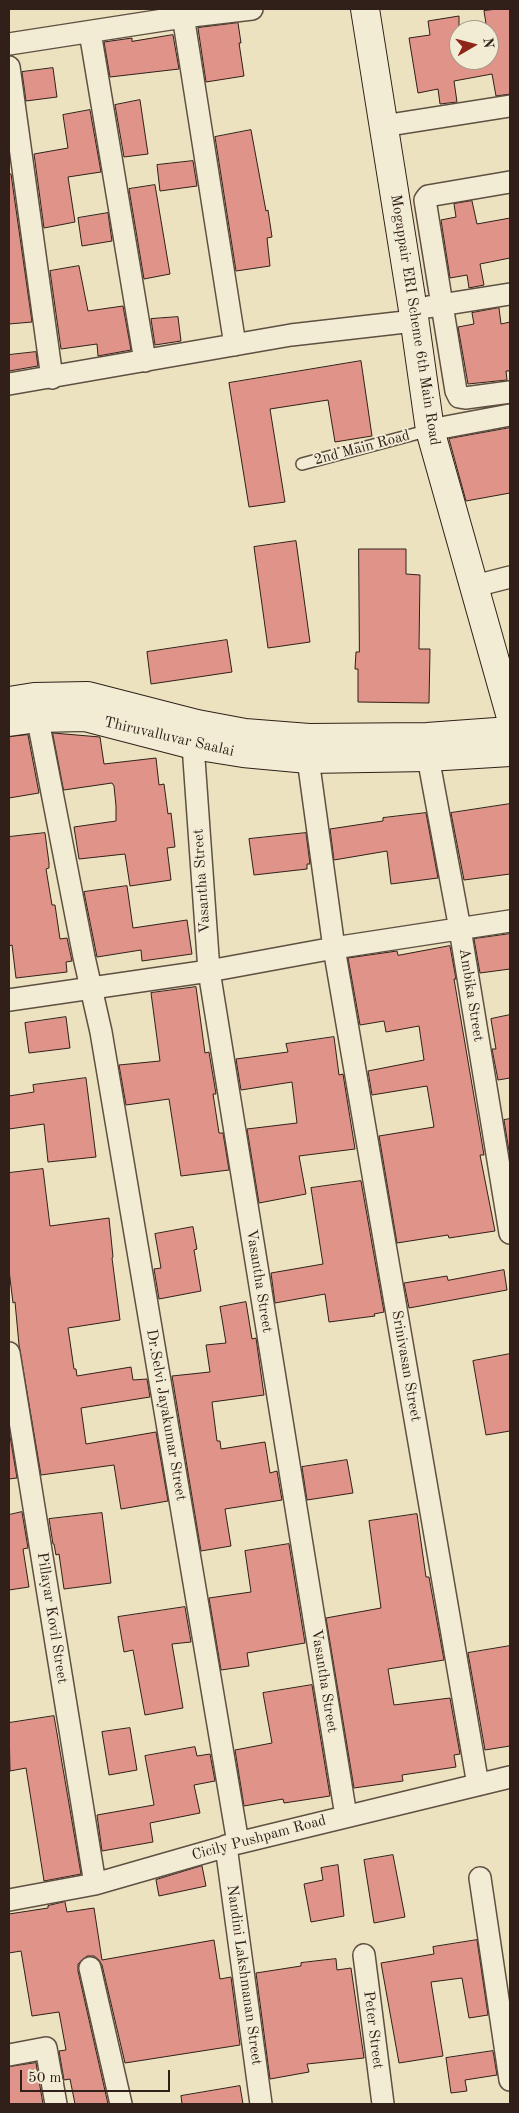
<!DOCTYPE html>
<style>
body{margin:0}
#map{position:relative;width:519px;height:2113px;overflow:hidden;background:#ece2bf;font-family:"Old Standard TT",serif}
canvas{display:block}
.frame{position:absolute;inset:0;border:10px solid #302019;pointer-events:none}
.north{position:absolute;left:449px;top:20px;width:50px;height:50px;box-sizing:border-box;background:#f3ecd5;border:1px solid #a59a8a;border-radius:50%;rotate:82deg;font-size:14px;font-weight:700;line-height:20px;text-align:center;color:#302019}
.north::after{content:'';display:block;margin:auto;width:18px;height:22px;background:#8f2418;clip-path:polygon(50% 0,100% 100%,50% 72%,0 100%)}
.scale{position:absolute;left:20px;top:2070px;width:150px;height:22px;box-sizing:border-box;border:2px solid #302019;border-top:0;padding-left:6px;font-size:15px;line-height:18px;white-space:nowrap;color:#302019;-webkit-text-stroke:4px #f3ecd5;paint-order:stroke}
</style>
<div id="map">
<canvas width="519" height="2113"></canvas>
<div class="frame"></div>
<div class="north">N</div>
<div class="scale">50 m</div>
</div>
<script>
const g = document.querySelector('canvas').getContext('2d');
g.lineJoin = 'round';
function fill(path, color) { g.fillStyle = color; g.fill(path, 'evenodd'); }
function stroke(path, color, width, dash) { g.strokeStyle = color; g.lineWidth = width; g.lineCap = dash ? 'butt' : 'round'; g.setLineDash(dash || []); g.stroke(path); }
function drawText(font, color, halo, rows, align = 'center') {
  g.font = font + ' "Old Standard TT",serif'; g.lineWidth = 4; g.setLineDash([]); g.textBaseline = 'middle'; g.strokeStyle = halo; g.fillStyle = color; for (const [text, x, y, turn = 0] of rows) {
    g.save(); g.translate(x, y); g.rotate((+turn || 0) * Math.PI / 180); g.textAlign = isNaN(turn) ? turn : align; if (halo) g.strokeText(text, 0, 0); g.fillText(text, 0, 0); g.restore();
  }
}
const building = new Path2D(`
 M498,9H510V94L496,96L492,74L454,81L457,102L440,104L438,89L418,93L409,38L430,35L428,21L459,16V60H489V30H487L484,11Z
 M238,23L241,43H239L244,76L206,82L198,28Z
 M173,35L179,69L110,77L104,42L132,38V41Z
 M53,68L57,97L26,101L22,72Z
 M140,100L148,154L124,157L115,105Z
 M90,110L101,172L68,177L75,222L44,228L34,154L68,148L63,115Z
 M251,130L266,211L268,210L272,237L267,238L270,266L236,271L215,137Z
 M193,161L197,186L160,191L157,165Z
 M9,174H11L32,322L9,324Z
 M155,185L170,274L144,279L129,189Z
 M472,201L477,224L510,218V258L480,264L484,285L469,288L467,275L450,278L441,220L456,217L454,204Z
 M108,213L112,241L82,246L78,218Z
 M79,266L88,311L123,306L131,350L98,356L97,344L61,349L50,271Z
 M499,308L501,324L510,322V371H506L507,380L468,384L458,327L474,324L472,313Z
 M178,317L181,341L155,345L151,319Z
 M36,352L38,366L9,371V355Z
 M361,361L372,436L335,442L328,400L270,409L285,502L249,507L229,383Z
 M510,428V493L466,501L449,439Z
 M296,541L310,642L268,648L254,547Z
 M359,549H406V574L420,575L419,649H430L429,703L358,702V669H355L356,652H359Z
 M227,640L232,672L151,684L147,652Z
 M53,733L100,737L104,764L156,758L159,785L164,784L168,814L171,813L175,847L167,848L171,880L130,886L125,854L79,859L74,827L116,821V806L114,786L112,783L64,790Z
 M28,735L39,793L9,798V737Z
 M510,804V874L464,880L451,813Z
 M426,813L438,878L391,884L387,851L334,860L330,829L383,821V818Z
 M45,833L49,863V868L46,869L52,905H55L60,939L67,938L72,961L66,962L67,972L16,978L12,945L9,946V837Z
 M306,833L310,864H307V869L254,875L249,839Z
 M127,886L133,928L187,920L192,954L142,961L141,950L97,957L84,892Z
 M510,934V969L480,973L474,939Z
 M450,946L456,979H454L484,1155H480L495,1231L449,1238L448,1235L397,1243L379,1136L434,1127L427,1086L372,1095L368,1071L424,1060L419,1026L386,1032L384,1021L360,1025L348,958L397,951L398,955Z
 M196,987L205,1053L209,1052L216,1094H213L219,1133H223L229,1170L181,1176L169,1099L126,1105L119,1065L160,1061L151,993Z
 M510,1015V1078L498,1080L492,1049H496L491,1019Z
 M66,1017L70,1048L29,1053L25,1023Z
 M334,1037L339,1075L343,1074L355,1149L299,1156L306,1194L259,1203L247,1129L297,1123L292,1082L241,1090L236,1059L288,1052L286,1044Z
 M86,1078L96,1157L48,1162L44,1124L9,1129V1096L34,1092L33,1085Z
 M510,1119V1151H509L504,1120Z
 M43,1169L50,1226L109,1218L113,1257L112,1258L120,1320L68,1328L74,1369H76L77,1376L131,1367L133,1380L147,1379L150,1397L81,1408L86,1444L156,1432L168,1501L121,1509L114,1465L41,1475L19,1345L15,1302L13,1303L9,1270V1173Z
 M361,1181L384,1312L374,1314L375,1316L329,1322L325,1294L275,1303L271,1273L323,1264L311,1188Z
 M193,1227L197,1249L194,1250L201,1291L159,1299L154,1269L161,1268L155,1234Z
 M504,1270L507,1290L409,1308L404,1283L447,1276L448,1280Z
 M246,1302L252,1339L256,1338L264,1395L212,1402L217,1441H220L221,1449L265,1442L270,1473L277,1471L282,1500L225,1509L231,1546L201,1551L172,1376L210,1372L206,1345L226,1343L220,1307Z
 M510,1354V1431L486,1435L473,1361Z
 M9,1430L17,1478L9,1479Z
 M347,1460L353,1493L307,1500L302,1467Z
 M22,1512L28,1548L23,1549L29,1587L9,1590V1515Z
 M102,1513L111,1583L64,1589L59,1554L56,1555L54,1544H53L49,1519Z
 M417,1514L426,1577H429L444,1660L388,1669L394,1705L450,1698L460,1754L454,1755L456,1767L402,1775L403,1781L354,1788L326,1618L381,1608L369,1521Z
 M289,1544L305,1643L247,1653L249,1666L221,1670L209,1598L251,1592L245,1551Z
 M185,1607L191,1642L172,1644L183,1708L145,1715L133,1650L124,1652L118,1617Z
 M510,1646V1746L485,1750L468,1653Z
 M312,1685L330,1796L284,1803L283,1799L244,1806L235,1750L272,1743L263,1693Z
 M54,1716L81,1874L44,1881L26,1768L10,1771L9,1723Z
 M130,1728L137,1770L109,1775L102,1732Z
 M195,1747L197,1756L210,1754L215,1781L194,1785L200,1813L150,1823L153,1842L102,1851L97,1815L154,1805L145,1756Z
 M393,1855L405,1917L374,1923L364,1860Z
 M338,1865L344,1916L311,1922L304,1884L323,1880L321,1868Z
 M202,1866L206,1886L159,1896L156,1880Z
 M65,1902L67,1912L94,1908L102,1960L214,1940L220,1979L231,1977L240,2045L125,2063L102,1965L99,1960L94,1956H87L78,1964V1971L108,2104H75L70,2079L64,2080L59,2051L66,2050L59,2012L32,2016L21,1951L9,1953V1914L48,1908V1906Z
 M477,1940L488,2015L469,2018L462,1978L431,1982L443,2056L399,2063L381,1963L434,1954L433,1947Z
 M336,1959L337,1970L351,1968L364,2058L307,2064L309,2072L270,2079L256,1973L301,1966V1963Z
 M493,2051L497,2075L465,2080L467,2091L451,2093L446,2058Z
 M36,2063L43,2104H9V2067Z
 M240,2086L243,2104H182L181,2096Z`);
fill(building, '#e09389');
stroke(building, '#302019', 1);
const lane = new Path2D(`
 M302,464L430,430`);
const street = new Path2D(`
 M182,9L235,345
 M90,32L145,361
 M9,44L183,17L252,9
 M9,67L52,378
 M383,126L510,106
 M510,182L428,196L425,200L456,391L459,397L465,398L510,392
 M428,307L510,294
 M9,384L291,335L414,321
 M430,430L510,415
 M475,586L510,577
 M35,705L84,957L101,1032L238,1843
 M193,745L209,971L346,1816
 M428,757L460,929L510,1233
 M308,759L334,948L478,1785
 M9,1000L209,971L334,948L510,921
 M9,1353L95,1884
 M226,1846L261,2104
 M480,1878L510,2080
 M9,1900L95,1884L238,1843L510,1777
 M364,1955L383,2104
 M90,1968L121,2104
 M9,2055L46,2048L56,2104`);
const secondary = new Path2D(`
 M365,9L413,310L430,430L510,714
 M9,701L34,697L88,696L197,724L245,733L309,738L427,737L510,731
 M9,722L38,718L85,717L193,745L243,753L308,759L428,757L510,752`);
stroke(lane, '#5f5042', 14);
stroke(street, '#5f5042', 24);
stroke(secondary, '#302019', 30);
stroke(lane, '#f3ecd5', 11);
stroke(street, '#f3ecd5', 21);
stroke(secondary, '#f3ecd5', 28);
drawText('15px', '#302019', '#f3ecd5', [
 ["Mogappair ERI Scheme 6th Main Road",415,320,81],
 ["2nd Main Road",362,448,-15],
 ["Thiruvalluvar Saalai",169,737,13],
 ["Vasantha Street",202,881,-94],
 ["Ambika Street",471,995,81],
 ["Vasantha Street",259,1281,81],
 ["Srinivasan Street",406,1366,80],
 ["Dr.Selvi Jayakumar Street",166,1415,80],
 ["Pillayar Kovil Street",52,1618,81],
 ["Vasantha Street",324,1681,81],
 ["Cicily Pushpam Road",259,1838,-15],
 ["Nandini Lakshmanan Street",244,1975,82],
 ["Peter Street",373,2030,83]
]);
</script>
